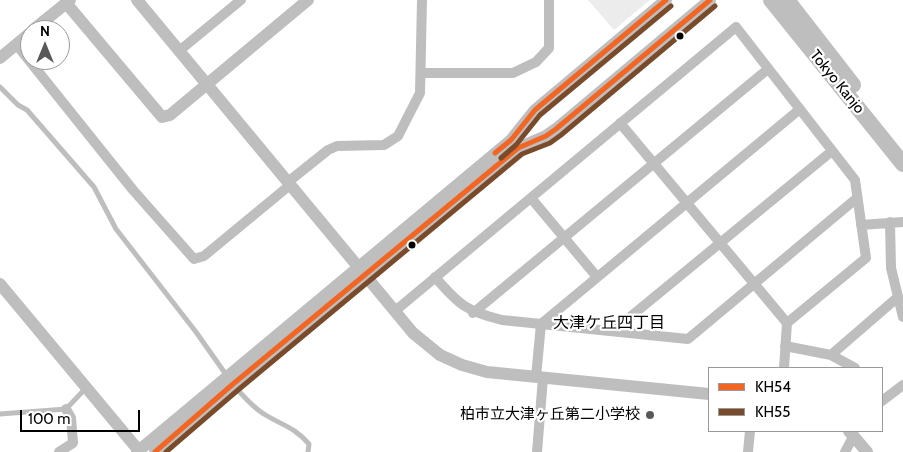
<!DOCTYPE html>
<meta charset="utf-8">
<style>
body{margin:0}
#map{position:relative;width:903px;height:452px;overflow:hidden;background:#fff;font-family:Cabin,sans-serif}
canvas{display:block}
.legend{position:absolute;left:708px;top:367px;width:175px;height:65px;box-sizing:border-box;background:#fff;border:1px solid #999;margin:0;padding:6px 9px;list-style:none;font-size:15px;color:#000}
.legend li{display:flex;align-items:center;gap:10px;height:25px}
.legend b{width:25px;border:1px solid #999}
.north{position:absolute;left:20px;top:20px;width:50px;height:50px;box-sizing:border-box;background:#fff;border:1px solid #999;border-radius:50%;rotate:0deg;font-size:14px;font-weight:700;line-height:20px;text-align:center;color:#000}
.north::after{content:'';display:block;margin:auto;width:18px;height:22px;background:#595959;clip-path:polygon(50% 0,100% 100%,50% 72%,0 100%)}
.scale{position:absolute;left:20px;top:410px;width:120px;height:22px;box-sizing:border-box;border:2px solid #000;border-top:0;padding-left:6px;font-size:15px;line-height:18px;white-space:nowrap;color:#000;-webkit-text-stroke:4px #fff;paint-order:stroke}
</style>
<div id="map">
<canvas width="903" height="452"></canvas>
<ul class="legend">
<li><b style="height:6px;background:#f26522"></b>KH54</li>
<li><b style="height:6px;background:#7a4b2a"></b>KH55</li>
</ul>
<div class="north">N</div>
<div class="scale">100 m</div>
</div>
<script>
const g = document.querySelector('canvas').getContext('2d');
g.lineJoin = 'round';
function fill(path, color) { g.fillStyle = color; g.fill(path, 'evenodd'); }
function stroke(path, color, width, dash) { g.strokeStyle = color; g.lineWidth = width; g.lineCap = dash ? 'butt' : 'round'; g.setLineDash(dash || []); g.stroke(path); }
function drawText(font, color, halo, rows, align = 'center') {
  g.font = font + ' Cabin,"Noto Sans JP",sans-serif'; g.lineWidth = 4.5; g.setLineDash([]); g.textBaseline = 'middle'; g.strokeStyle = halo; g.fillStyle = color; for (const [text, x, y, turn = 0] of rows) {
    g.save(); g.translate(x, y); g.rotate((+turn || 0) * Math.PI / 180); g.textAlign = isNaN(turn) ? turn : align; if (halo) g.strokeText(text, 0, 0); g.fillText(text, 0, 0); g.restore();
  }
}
fill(new Path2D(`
 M588,0H650L614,30Z`), '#ececec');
stroke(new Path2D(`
 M0,87L18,105L27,110L94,187L116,229L196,332L227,376
 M233,385C243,395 252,407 264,414C283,426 293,426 309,444L308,452
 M0,414L66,409L86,388`), '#bebebe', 5);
stroke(new Path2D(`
 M16,44L133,190L194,259L204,256L290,185
 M179,51L241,0
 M422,73H513L536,62L549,48V0
 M620,123L787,323L784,368
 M288,182L328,150L337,146L384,145L398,136L420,93L422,0
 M531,198L597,277
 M890,222L891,268L903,317
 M861,225L903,222
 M435,277C459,305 466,311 502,320L688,339L857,198
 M395,311L736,27L855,180L866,258L787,323
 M473,313L768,69
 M613,331L832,151
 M785,346L831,355L855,368
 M831,355L898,297
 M536,377L541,324L800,109
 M882,401L903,385
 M59,452L73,443L71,418L66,409
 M537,452L543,378
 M748,452L750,431
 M845,452L854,435`), '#bebebe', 10);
stroke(new Path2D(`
 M137,0L413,333L440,355L462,365L487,372L709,394
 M66,3L162,117L170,115L308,0
 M33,30L70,0
 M0,58L30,33
 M0,284L140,452
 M849,431L867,452
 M137,452L511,140L535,110L666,0
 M155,452L233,384L518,148L546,136L556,129L710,0`), '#bebebe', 12);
stroke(new Path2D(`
 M771,0L903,164
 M787,0L853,85`), '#bebebe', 16);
stroke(new Path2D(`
 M495,153L511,140L535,110L666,0
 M155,452L233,384L518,148L546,136L556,129L710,0`), '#f26522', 5);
stroke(new Path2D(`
 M501,158L516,145L540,115L671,6
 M166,452L238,390L522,154L550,143L561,135L715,6`), '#7a4b2a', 5);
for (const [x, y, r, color] of [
 [680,36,4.5,"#000"],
 [412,245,4.5,"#000"],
 [650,415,5,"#595959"]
]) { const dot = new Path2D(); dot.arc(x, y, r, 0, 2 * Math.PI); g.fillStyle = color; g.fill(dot); stroke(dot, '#fff', 2); }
drawText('15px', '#000', '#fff', [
 ["Tokyo Kanjo",837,82,51]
]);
drawText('15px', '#000', '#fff', [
 ["柏市立大津ヶ丘第二小学校",640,415]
], 'right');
drawText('16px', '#000', '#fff', [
 ["大津ケ丘四丁目",609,323]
]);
</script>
